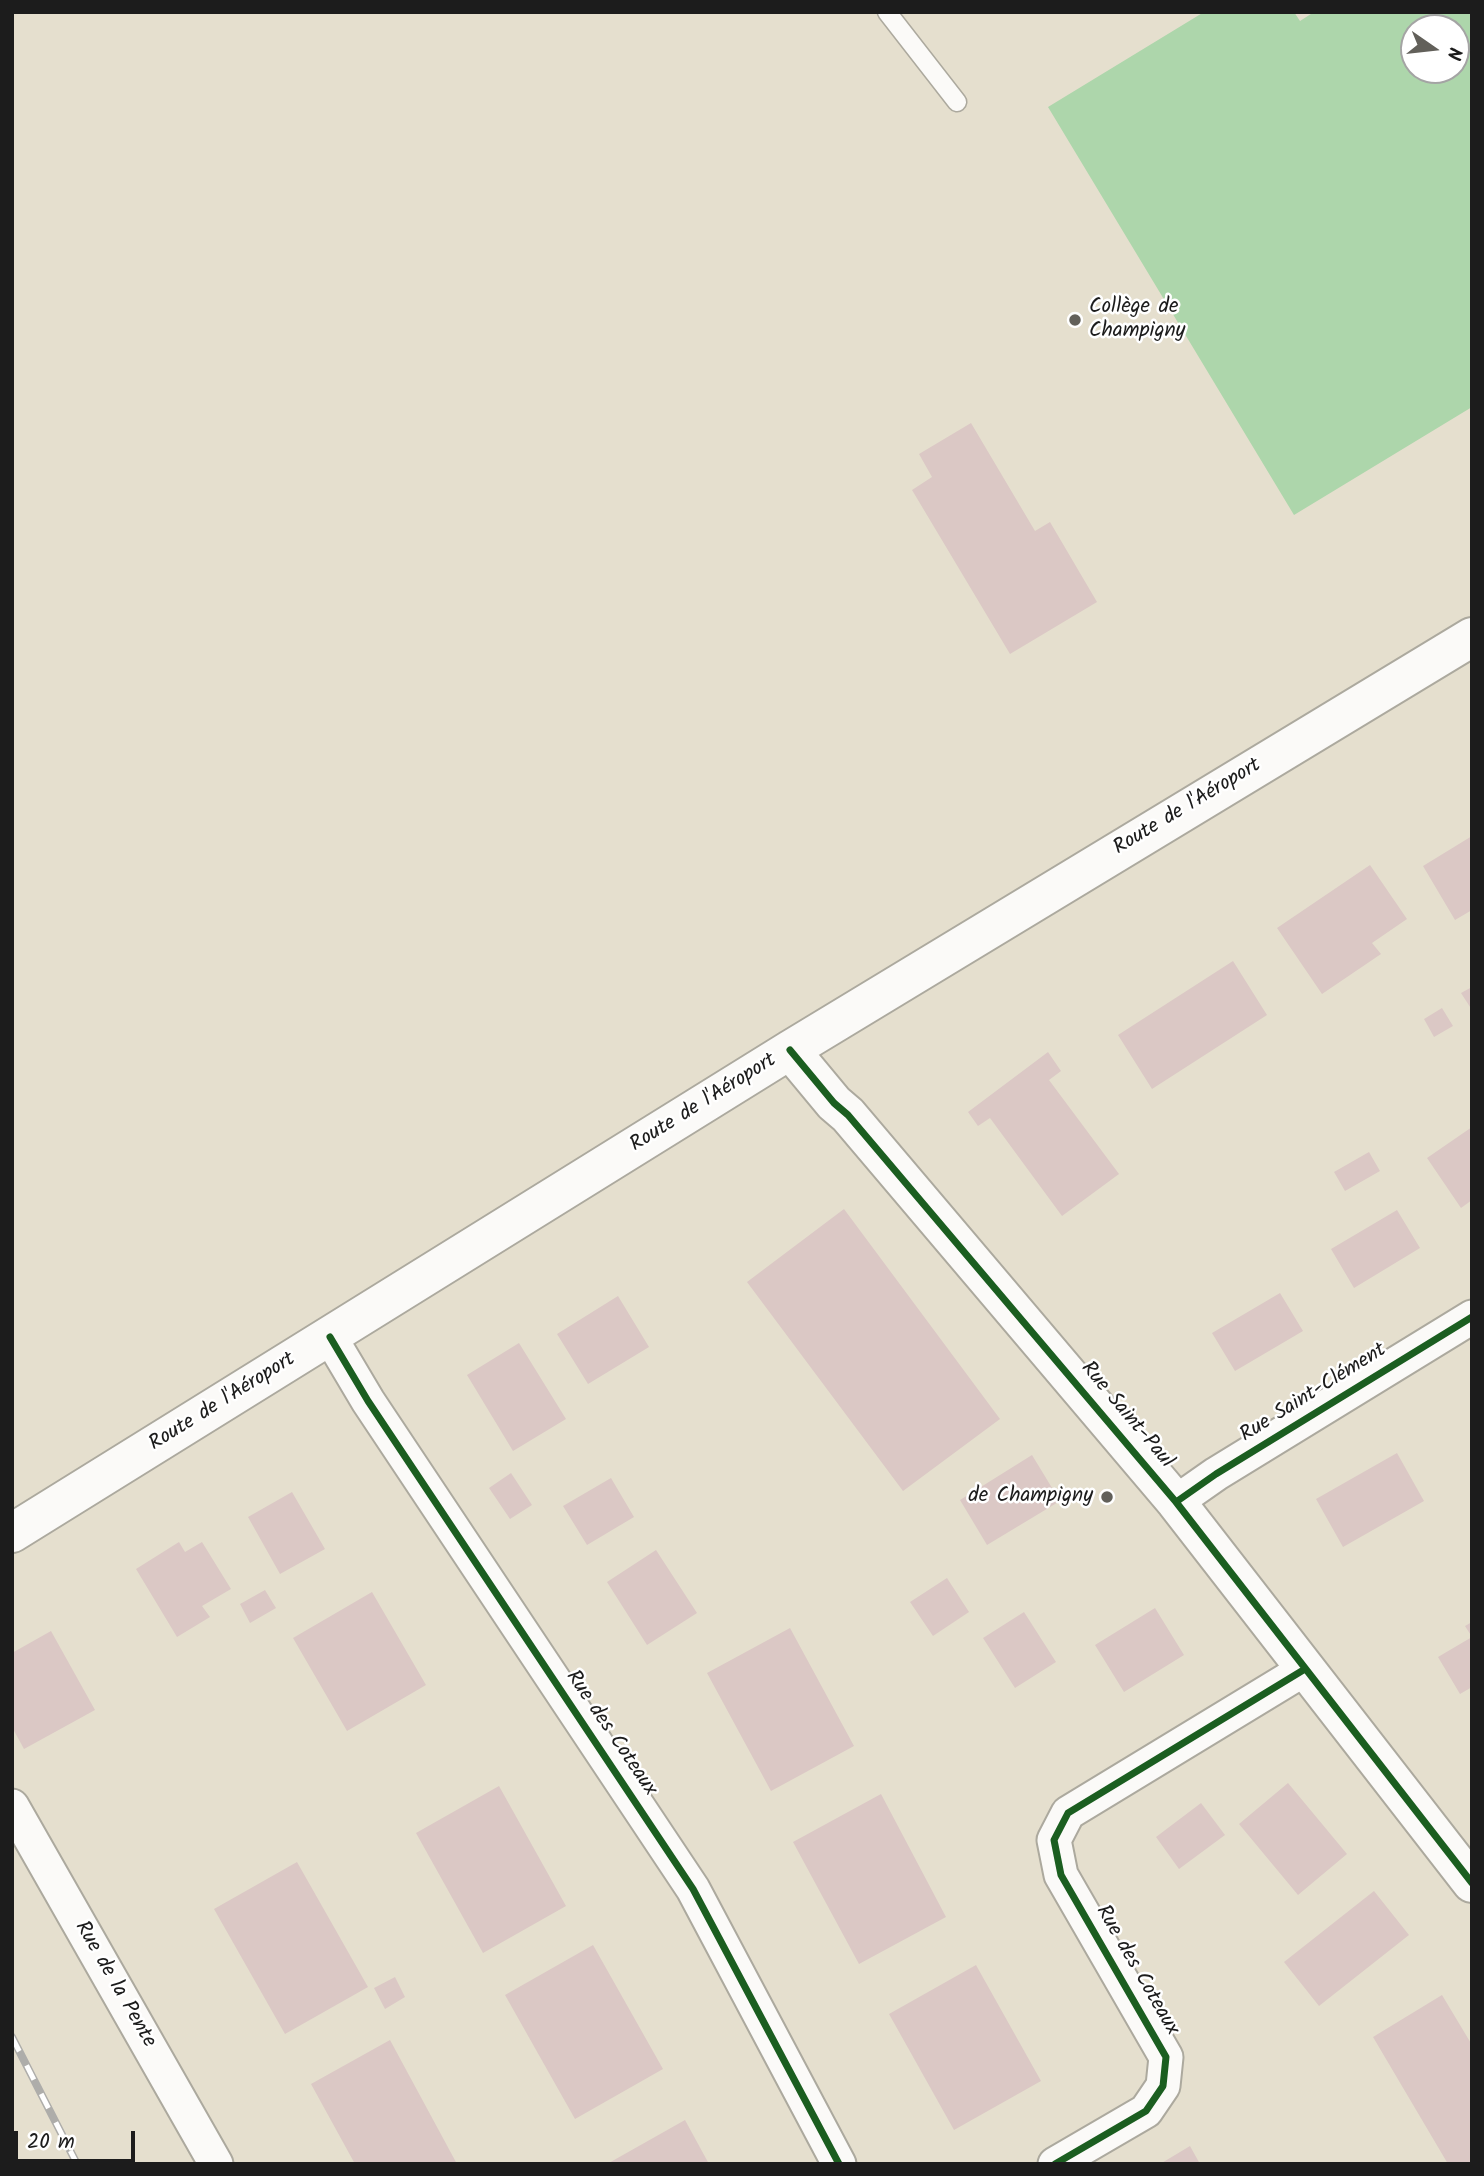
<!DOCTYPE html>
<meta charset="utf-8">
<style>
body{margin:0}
#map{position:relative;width:1484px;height:2176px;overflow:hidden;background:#e5dfce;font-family:Kalam,sans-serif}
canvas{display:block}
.frame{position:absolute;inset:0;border:14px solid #1c1c1c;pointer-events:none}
.north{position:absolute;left:1400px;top:14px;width:70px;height:70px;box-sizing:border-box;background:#fff;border:2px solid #a4a4a4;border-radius:50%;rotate:104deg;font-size:19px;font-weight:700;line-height:28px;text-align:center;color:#1c1c1c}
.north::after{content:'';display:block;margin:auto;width:24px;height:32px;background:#62605a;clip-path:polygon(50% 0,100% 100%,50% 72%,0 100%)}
.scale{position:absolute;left:14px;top:2131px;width:121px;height:32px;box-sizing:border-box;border:4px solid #1c1c1c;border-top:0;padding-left:9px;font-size:21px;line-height:24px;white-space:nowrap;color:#1c1c1c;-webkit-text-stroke:5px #fff;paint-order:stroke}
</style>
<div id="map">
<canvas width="1484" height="2176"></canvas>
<div class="frame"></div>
<div class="north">N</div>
<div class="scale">20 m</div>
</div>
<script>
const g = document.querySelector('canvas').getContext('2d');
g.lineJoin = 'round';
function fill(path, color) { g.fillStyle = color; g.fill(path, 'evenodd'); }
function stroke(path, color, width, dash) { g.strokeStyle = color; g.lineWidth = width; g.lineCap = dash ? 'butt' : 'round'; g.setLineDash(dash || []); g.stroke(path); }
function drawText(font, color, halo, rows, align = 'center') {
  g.font = font + ' Kalam,sans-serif'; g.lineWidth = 5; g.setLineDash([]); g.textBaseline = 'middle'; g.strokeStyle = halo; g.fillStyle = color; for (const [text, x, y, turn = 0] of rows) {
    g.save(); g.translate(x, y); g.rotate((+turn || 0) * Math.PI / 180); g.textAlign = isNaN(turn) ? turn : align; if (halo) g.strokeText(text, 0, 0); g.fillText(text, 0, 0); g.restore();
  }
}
fill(new Path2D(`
 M1204,12H1294L1300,21L1314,12H1472V407L1294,515L1048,107ZM1414,28H1456V70H1414Z`), '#add6ab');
fill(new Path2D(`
 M971,423L1035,531L1050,522L1097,602L1010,654L912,490L932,477L919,454Z
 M1472,836V910L1455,920L1423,866Z
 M1370,865L1407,919L1372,943L1381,954L1322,994L1277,928Z
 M1233,961L1267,1015L1152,1089L1118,1035Z
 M1472,987V1010L1461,993Z
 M1442,1008L1453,1026L1434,1037L1424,1019Z
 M1048,1052L1061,1071L1049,1080L1119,1174L1062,1216L990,1118L978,1126L968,1112Z
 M1472,1127V1200L1461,1208L1427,1158Z
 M1369,1152L1380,1171L1345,1191L1334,1172Z
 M844,1209L1000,1419L903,1491L747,1282Z
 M1397,1210L1420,1248L1354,1288L1331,1249Z
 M1280,1293L1303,1331L1235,1371L1212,1333Z
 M618,1296L649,1347L588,1384L557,1334Z
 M519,1343L566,1419L513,1451L467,1375Z
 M1397,1453L1424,1501L1343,1547L1316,1499Z
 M1032,1455L1060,1501L987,1545L960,1500Z
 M511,1473L532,1505L510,1519L489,1488Z
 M611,1478L634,1517L587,1545L563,1506Z
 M292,1492L325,1549L280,1574L248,1517Z
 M179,1542L185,1552L202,1542L231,1589L202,1606L210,1617L177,1637L136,1569Z
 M656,1550L697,1613L647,1645L607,1582Z
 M947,1578L969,1612L933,1636L910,1602Z
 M265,1590L276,1608L250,1623L240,1604Z
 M372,1592L426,1685L347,1731L293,1638Z
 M1155,1608L1184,1655L1124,1692L1095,1645Z
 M1024,1612L1056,1662L1015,1688L983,1638Z
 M1472,1622V1687L1460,1694L1438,1657L1472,1637L1465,1626Z
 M790,1628L854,1746L771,1791L707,1673Z
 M51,1631L95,1710L24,1749L12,1727V1653Z
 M1288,1783L1347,1854L1298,1895L1239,1824Z
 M499,1786L566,1906L483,1953L416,1833Z
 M881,1794L946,1917L859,1964L793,1842Z
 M1201,1803L1225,1835L1179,1869L1156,1837Z
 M297,1862L368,1987L285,2034L214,1909Z
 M1374,1891L1409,1935L1319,2006L1284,1962Z
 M593,1945L663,2069L575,2119L505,1995Z
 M976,1965L1041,2081L954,2130L889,2014Z
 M395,1977L405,1997L385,2009L374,1988Z
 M1442,1995L1472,2045V2164H1448L1373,2037Z
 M390,2040L457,2164H355L311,2084Z
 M685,2120L709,2164H607Z
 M1190,2146L1200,2164H1160Z`), '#dbc8c5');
const lane = new Path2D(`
 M887,12L957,102`);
const street = new Path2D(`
 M330,1337L368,1401L693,1889L839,2164
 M1176,1502L1216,1474L1472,1317
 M12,1806L216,2164
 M1055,2164L1146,2111L1163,2086L1166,2057L1061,1875L1054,1840L1068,1813L1305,1669`);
const secondary = new Path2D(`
 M790,1050L834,1103L848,1115L1176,1502L1472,1883
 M12,1533L790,1050L1472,637`);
stroke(lane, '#aca99e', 21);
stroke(street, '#aca99e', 37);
stroke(secondary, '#aca99e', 42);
stroke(lane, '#fbfaf8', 18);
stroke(street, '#fbfaf8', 33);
stroke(secondary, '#fbfaf8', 38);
const rail = new Path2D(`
 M12,2037L77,2164`);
stroke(rail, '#aeadaa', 8);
stroke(rail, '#fff', 5, [16]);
stroke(new Path2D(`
 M790,1050L834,1103L848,1115L1176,1502L1472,1883
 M330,1337L368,1401L693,1889L839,2164
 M1176,1502L1216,1474L1472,1317
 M1055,2164L1146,2111L1163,2086L1166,2057L1061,1875L1054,1840L1068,1813L1305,1669`), '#1b5e20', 7);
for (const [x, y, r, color] of [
 [1075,320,7,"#62605a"],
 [1107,1497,7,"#62605a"]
]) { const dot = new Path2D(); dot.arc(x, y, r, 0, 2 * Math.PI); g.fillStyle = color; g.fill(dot); stroke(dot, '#fff', 2.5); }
drawText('21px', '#1c1c1c', '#fff', [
 ["Collège de",1089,308],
 ["Champigny",1089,332],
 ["de Champigny",1093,1497,"right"]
], 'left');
drawText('21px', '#1c1c1c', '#fff', [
 ["Route de l'Aéroport",1188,808,-31],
 ["Route de l'Aéroport",704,1104,-32],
 ["Rue Saint-Clément",1314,1394,-32],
 ["Route de l'Aéroport",223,1403,-32],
 ["Rue Saint-Paul",1126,1416,50],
 ["Rue des Coteaux",610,1734,56],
 ["Rue des Coteaux",1136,1971,60],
 ["Rue de la Pente",114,1985,60]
]);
</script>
